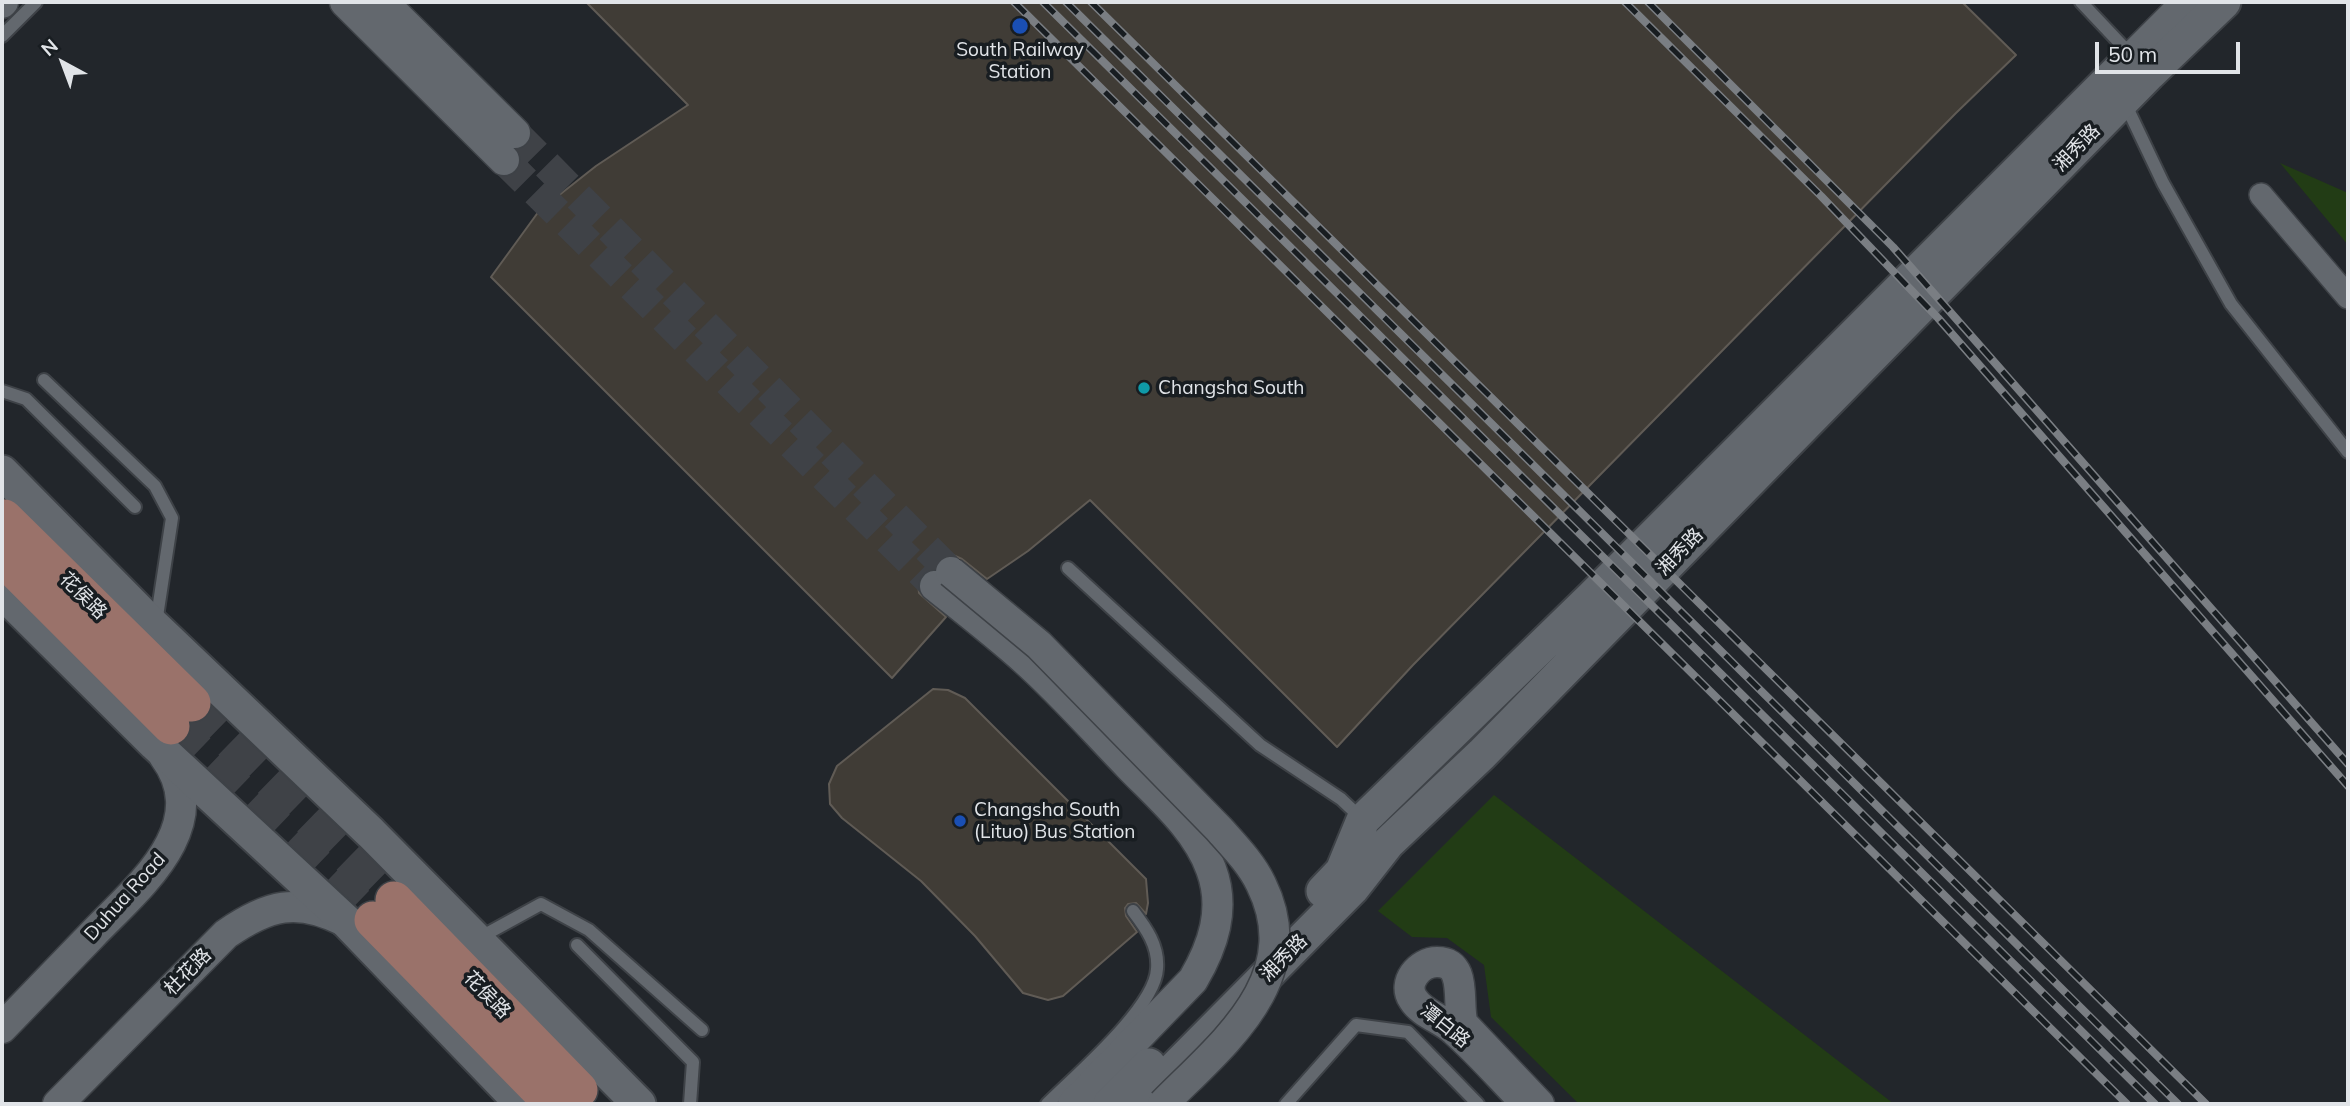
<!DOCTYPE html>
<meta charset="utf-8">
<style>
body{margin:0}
#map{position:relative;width:2350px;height:1106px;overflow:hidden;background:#22262b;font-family:Mulish,sans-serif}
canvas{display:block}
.frame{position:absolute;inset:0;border:4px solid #e1e4e8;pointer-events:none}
.north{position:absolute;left:28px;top:28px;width:70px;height:70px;-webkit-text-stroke:5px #181d21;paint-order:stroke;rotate:319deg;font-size:19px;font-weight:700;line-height:28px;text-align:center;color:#e1e4e8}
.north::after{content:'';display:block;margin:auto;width:24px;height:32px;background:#e1e4e8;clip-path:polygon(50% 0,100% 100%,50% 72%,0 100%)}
.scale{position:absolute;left:2095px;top:42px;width:145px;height:32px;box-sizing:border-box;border:4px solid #e1e4e8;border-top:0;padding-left:9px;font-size:21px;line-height:24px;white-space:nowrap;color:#e1e4e8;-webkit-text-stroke:5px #181d21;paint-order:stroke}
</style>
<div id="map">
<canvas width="2350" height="1106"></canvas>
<div class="frame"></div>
<div class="north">N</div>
<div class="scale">50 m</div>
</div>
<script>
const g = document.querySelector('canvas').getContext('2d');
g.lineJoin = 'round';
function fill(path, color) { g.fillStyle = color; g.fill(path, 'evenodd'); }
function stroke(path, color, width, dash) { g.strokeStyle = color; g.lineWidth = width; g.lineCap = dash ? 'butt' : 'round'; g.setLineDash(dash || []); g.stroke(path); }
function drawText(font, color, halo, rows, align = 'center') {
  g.font = font + ' Mulish,"Noto Sans SC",sans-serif'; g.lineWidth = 7; g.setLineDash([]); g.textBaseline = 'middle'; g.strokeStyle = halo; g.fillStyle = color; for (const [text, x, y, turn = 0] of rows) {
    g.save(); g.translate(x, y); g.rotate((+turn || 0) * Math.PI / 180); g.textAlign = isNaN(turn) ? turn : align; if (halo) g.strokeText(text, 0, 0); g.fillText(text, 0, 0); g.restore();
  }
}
fill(new Path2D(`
 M2280,163L2348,193V245Z
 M1494,795L1894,1104H1579L1491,1017L1484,965L1447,938L1412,937L1378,911Z`), '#223c15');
const building = new Path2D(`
 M586,2H1962L2016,55L1956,113L1413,665L1337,747L1090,500L1028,551L987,579L962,559L953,555L944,556L937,561L934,569L922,575L918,584L919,593L946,617L892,678L491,277L539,211L596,166L688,105Z
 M933,689L948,690L965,698L1146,879L1148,903L1146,914L1136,903L1128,904L1125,908L1126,916L1137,932L1063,996L1048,1000L1023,993L975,936L921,881L842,818L830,804L829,784L837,766Z`);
fill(building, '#403c36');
stroke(building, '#605b55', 2);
stroke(new Path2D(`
 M515,133L951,572
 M504,160L935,586`), '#3f4247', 30, [30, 15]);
stroke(new Path2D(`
 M192,703L394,900
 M171,726L373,920`), '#3f4247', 37, [37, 18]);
const service = new Path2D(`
 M2081,2L2131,55
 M2,36L36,2
 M2124,101L2163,183L2231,304L2348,452
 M44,380L155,486L172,518L156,623
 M2,391L26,399L135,507
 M1068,568L1260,745L1341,799L1362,819
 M479,938L541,904L589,930L702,1030
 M577,945L693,1062L690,1104
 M1047,1104C1075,1076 1155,1008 1157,969C1159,946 1146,928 1133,911
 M1286,1104L1356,1025L1408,1032L1478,1104`);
const minor = new Path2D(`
 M2261,195L2348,297`);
const tertiary = new Path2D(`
 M345,2L504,160
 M383,2L515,133
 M2,3L3,2
 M2132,57L2187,2
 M935,586C965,610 996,634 1025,660C1062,693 1095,731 1129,766C1159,797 1196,828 1211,869C1226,909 1213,946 1193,980L1073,1104
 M2,1028C32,997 62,966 92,935C137,888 216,826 164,756
 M58,1104L226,934C268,905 297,897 344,921
 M1527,1104C1503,1080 1481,1054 1455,1031C1443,1019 1422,1014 1413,999C1402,983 1419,962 1437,962C1469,962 1456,1005 1463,1024L1539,1104`);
const secondary = new Path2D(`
 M2,472L155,627L371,833L639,1104
 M2,592L155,744L348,923L522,1104
 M1323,891L1342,871L1363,820L1592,597L2132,57
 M1110,1104L1149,1065
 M1139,1104L1352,889L1388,843L1482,754L2149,74L2224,2`);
const primary = new Path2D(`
 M4,518L192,703
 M2,557L171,726
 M394,900L579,1090
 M373,920L553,1104`);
stroke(service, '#3e4247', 16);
stroke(minor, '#3e4247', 26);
stroke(tertiary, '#3e4247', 33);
stroke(secondary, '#3e4247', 37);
stroke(primary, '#3e4247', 40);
stroke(service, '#63686e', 12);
stroke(minor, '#63686e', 23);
stroke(tertiary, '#63686e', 30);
stroke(secondary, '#63686e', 33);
stroke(primary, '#9a726a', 37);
const rail = new Path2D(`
 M1014,2L2127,1104
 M1043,2L2155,1104
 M1066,2L2178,1104
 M1091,2L2206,1104
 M1625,2L1821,196L1938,318L2348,786
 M1648,2L1893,247L2348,764`);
stroke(rail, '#7a7e83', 8);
stroke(rail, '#181d21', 5, [16]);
const tertiaryBridge = new Path2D(`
 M951,572L1039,645L1219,829C1234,846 1251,863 1261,884C1308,979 1222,1044 1163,1104`);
stroke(tertiaryBridge, '#3e4247', 33, []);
stroke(tertiaryBridge, '#63686e', 30);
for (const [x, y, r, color] of [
 [1020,26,9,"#1a4fb4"],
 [1144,388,7,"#0f9aa8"],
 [960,821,7,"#1a4fb4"]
]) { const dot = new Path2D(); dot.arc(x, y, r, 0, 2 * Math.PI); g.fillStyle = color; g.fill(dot); stroke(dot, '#181d21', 2.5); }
drawText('19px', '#e1e4e8', '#181d21', [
 ["South Railway",1020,50,"center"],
 ["Station",1020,72,"center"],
 ["Changsha South",1158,388],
 ["Changsha South",974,810],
 ["(Lituo) Bus Station",974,832]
], 'left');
drawText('19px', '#e1e4e8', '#181d21', [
 ["湘秀路",2077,148,-46],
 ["湘秀路",1680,552,-46],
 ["花侯路",83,596,45],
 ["Duhua Road",125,897,-48],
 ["湘秀路",1284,958,-45],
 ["杜花路",188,972,-45],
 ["花侯路",487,995,46],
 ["潭白路",1445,1026,39]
]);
</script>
